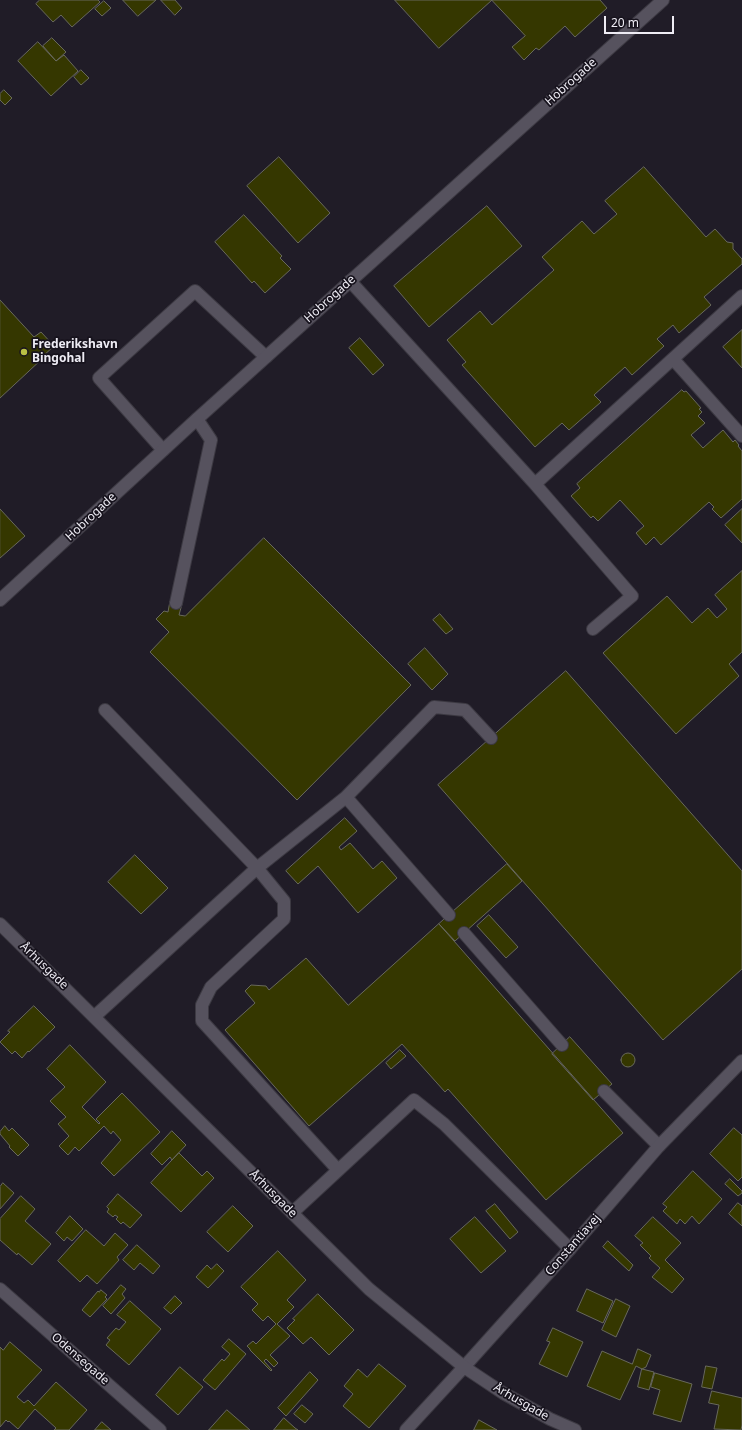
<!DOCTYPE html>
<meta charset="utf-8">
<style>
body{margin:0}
#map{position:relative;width:742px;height:1430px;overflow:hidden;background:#201c27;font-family:"Noto Sans",sans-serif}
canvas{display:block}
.scale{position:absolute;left:604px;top:16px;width:70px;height:18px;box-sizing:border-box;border:2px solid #eeecf4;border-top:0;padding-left:5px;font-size:12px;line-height:14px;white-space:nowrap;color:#eeecf4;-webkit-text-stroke:3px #17131d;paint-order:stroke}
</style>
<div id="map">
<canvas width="742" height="1430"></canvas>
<div class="scale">20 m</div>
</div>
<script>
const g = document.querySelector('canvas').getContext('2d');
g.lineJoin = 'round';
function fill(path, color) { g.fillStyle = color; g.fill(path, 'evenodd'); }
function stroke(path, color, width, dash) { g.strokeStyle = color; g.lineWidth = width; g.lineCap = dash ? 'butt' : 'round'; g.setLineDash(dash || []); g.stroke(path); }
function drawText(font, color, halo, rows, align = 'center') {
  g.font = font + ' "Noto Sans",sans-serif'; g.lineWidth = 3.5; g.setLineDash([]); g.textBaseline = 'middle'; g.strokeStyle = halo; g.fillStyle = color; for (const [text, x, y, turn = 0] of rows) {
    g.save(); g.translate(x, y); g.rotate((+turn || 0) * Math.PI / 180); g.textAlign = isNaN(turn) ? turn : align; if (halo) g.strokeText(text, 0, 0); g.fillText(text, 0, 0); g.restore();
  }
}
const building = new Path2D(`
 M40,0H98L100,2L72,27L61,15L53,22L36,4Z
 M123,0H156L138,16Z
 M161,0H175L182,8L175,15Z
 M395,0H492L439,48Z
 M492,0H600L607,8L575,37L565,26L539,50L536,48L524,60L512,47L525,36Z
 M104,1L111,8L102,16L95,9Z
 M52,38L66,52L56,61L43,46Z
 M38,42L56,61L64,55L78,71L51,96L18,61Z
 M81,70L89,78L81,85L74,77Z
 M4,90L12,98L5,105L0,100V94Z
 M279,157L330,213L298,243L247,186Z
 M644,167L706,237L715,229L727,242L733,243V249L742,259V264L704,297L711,305L679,333L673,325L657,339L664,346L632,375L625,367L594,395L601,402L569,430L562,423L535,447L462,365L466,362L447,340L480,311L492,325L554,270L542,257L582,221L594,234L617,214L605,201Z
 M487,206L522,246L429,327L394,286Z
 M244,215L282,256L280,258L291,269L265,293L254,281L252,283L215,242Z
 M0,300L34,337L41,332L54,346L42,357L43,358L0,398Z
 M742,330V368L723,347Z
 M360,338L384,365L373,375L349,348Z
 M682,390L684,392L686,391L701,408L699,409L702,412L698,416L705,423L691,435L703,448L723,430L733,442L735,440L739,445L738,446L742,451V499L721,518L712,509L714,507L709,502L661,545L654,537L646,545L636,533L644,526L620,500L598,521L593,516L591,518L571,496L580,488L577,484Z
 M0,509L25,536L0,558Z
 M742,509V543L725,525Z
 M264,538L411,685L297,800L150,652L169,632L156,619L164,611L168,612L170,601L182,604L179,615L185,616Z
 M742,571V652L729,664L739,676L676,734L603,653L667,596L692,623L708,608L717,618L727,609L715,595Z
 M440,614L453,629L446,634L433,620Z
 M425,648L448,674L432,690L408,664Z
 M566,671L742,871V969L663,1040L438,785Z
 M345,818L357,831L339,847L341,850L350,843L373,869L382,861L397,878L358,913L318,866L298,884L286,871Z
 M135,855L168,888L141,914L108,882Z
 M507,864L522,881L455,941L439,924Z
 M489,915L518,947L506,958L477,926Z
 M439,924L623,1133L546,1200L448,1089L445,1092L402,1044L309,1126L225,1030L255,1003L245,991L251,985L266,986L269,990L306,958L348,1005Z
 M34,1006L55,1027L29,1052L28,1051L22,1058L15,1051L12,1054L0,1042L10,1032L8,1031Z
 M570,1037L612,1084L593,1100L552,1054Z
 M70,1045L106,1082L82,1107L99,1124L100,1123L96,1119L122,1093L160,1132L114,1176L101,1163L121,1140L113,1131L111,1134L104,1126L79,1151L75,1147L68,1155L59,1146L69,1136L58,1124L66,1117L50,1101L65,1087L47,1069Z
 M400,1050L406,1056L391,1069L386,1063Z
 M621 1060a7 7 0 1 1 14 0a7 7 0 1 1-14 0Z
 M5,1126L9,1131L12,1128L29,1145L18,1156L9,1147L10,1146L0,1134V1132Z
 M734,1128L742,1135V1177L738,1181L710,1154Z
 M172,1131L186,1145L172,1160L170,1157L162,1165L151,1154Z
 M179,1153L202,1176L207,1171L214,1178L181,1212L151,1183Z
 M693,1171L722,1199L699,1224L692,1216L685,1224L680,1219L677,1224L663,1211L667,1207L663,1204Z
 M730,1179L742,1191V1193L738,1196L725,1184Z
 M3,1183L14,1193L0,1209V1187Z
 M118,1194L142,1215L130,1228L123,1222L121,1224L116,1219L118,1217L115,1215L113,1217L107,1212L109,1209L107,1207Z
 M21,1196L35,1209L25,1221L51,1244L32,1265L18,1253L17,1255L0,1240V1219Z
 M738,1203L742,1206V1226L729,1214Z
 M495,1204L518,1232L510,1239L486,1211Z
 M233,1206L253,1226L228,1252L207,1232Z
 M70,1216L83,1229L72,1241L67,1237L64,1241L56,1233Z
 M475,1217L506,1251L481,1273L450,1239Z
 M653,1217L681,1243L665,1260L684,1279L672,1293L652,1277L660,1268L649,1258L651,1256L640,1245L643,1243L635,1236Z
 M86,1230L104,1246L115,1233L128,1245L117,1257L119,1260L97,1284L87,1275L80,1282L58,1261Z
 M608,1241L633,1265L629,1271L603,1247Z
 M137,1245L160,1266L153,1274L140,1263L134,1270L123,1260Z
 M278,1251L306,1280L287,1300L294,1307L277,1324L290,1336L270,1355L278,1363L274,1367L266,1359L264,1361L272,1370L271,1371L250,1350V1349L247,1346L253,1341L256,1344L276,1324L268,1316L263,1321L252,1310L258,1304L241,1287Z
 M217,1264L224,1271L208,1288L196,1277L207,1265L211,1269Z
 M121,1285L126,1289L122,1294L125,1298L111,1314L103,1306Z
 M587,1289L613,1301L603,1323L577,1311Z
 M101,1290L107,1295L105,1297L107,1299L90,1317L82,1310L98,1291L99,1292Z
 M318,1294L354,1330L329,1355L311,1337L303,1344L287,1328L295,1320L293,1319Z
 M175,1296L182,1303L171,1314L164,1308Z
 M616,1299L630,1306L616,1337L602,1330Z
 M130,1301L161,1329L129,1365L106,1345L110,1340L107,1338L116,1328L119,1330L126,1322L117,1315Z
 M553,1328L583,1342L567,1377L539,1364L550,1342L547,1341Z
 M229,1339L246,1354L215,1390L203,1380L222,1359L224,1361L230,1354L222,1347Z
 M10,1342L42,1370L17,1397L24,1403L28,1400L34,1406L56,1382L87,1410L69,1430H54L56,1428L35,1409L18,1429L9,1421L8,1422L6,1420L0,1427V1347L3,1350Z
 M638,1349L651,1355L646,1367L642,1369L636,1366L620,1400L587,1386L602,1351L632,1364Z
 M379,1364L406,1386L369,1428L343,1406L353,1394L344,1386L358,1369L367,1377Z
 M706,1366L717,1368L712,1389L702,1387Z
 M180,1367L203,1387L178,1415L156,1395Z
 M642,1369L654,1372L649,1390L638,1387Z
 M310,1372L318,1380L286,1416L278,1408Z
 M655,1373L692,1384L681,1422L653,1414L660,1390L651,1387Z
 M712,1391L742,1398V1425L741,1430L714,1429L719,1405L709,1403Z
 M302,1405L313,1414L305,1423L294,1414Z
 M227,1410L250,1430H209Z
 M284,1418L295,1428L298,1430H274Z
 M479,1420L497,1430H474Z
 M102,1422L111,1430H95Z`);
fill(building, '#353700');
stroke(building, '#68695c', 1);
const service = new Path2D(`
 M350,281L535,484L632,596L593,629
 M673,359L742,436
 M163,450L99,378L195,291L266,357
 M535,484L742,296
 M176,603L211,440L197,419
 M105,710L257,868L284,901V919L211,987L202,1005V1021L338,1170
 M346,797L449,915
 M464,933L562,1045
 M95,1016L257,868L346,797L434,707L465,710L491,738
 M604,1091L659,1146
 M292,1213L414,1100L444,1124L570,1249`);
const minor = new Path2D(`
 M0,600L197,419L663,0
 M0,1289L160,1430
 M464,1367L570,1249L659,1146L742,1061`);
const tertiary = new Path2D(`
 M0,924L369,1289L464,1367L503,1393L550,1419L575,1430
 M406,1430L464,1367`);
stroke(service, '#3c3942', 14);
stroke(minor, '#3c3942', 14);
stroke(tertiary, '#3c3942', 14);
stroke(service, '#56525e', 12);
stroke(minor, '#56525e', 12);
stroke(tertiary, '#56525e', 12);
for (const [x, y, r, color] of [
 [24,352,4,"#bac045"]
]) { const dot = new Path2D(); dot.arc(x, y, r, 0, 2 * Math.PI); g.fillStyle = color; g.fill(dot); stroke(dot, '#17131d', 1.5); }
drawText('12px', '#eeecf4', '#17131d', [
 ["Hobrogade",571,82,-42],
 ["Hobrogade",330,299,-42],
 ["Hobrogade",91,517,-43],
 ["Århusgade",44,966,44],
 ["Århusgade",273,1194,45],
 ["Constantiavej",573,1245,-49],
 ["Odensegade",80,1359,41],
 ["Århusgade",521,1402,30]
]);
drawText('bold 12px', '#eeecf4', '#17131d', [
 ["Frederikshavn",32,345],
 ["Bingohal",32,359]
], 'left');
</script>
